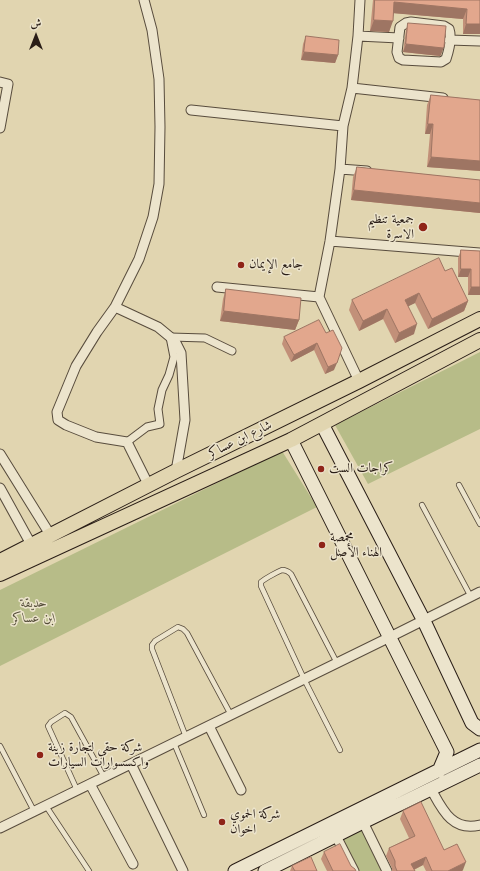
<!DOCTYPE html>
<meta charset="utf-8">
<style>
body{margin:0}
#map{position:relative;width:480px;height:871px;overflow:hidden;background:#e1d5b0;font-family:Cardo,Amiri,serif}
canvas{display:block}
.north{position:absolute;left:16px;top:16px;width:40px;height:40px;-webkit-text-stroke:3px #ece4cc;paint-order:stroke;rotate:0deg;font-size:11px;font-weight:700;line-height:16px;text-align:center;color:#2a1e17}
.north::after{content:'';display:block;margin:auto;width:14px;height:18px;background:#2a1e17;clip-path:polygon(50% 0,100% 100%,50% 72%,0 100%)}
</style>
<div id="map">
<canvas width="480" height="871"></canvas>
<div class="north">ش</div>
</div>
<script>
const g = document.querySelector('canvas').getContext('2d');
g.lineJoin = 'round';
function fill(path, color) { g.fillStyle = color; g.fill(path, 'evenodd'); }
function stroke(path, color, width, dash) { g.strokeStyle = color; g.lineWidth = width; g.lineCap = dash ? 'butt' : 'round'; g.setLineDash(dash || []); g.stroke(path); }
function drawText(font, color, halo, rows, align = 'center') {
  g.font = font + ' Cardo,Amiri,serif'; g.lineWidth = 3; g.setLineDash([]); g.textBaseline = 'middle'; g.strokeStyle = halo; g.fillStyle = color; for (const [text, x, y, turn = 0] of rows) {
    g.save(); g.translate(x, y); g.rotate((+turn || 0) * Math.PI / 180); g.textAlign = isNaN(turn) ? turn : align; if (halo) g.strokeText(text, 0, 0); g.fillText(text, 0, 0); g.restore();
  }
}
fill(new Path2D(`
 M480,352V429L368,484L335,425Z
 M282,451L317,507L0,666V590Z
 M363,829L383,871H357L342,839Z`), '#b7bc88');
const service = new Path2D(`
 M459,485L480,524
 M422,505L471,597
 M337,663L291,574C289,572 286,570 282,570C277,572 266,578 261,582V586L304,679L340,750
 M186,737L152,649V645L155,641L178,627L183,629L187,633L231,715
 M174,743L204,815
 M0,746L34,811
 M77,790L48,726L51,722L65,713L71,717L104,777
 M46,806L89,871`);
const pedestrian = new Path2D(`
 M127,442L147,427L160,424L158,409L162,390L169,375L174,357L170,337L205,338L232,351`);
const minor = new Path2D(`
 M144,0L152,30L159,79L160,127L159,184L153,217L139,259L115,307L97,332L76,366L57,412L58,420L66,425L96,437L127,442L149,486
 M411,22L444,26L449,29C452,38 449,50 446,59L441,62L403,60L399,58L397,52L400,27L406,23Z
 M358,36L399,38
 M449,40L480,41
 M0,82L8,84L0,128
 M352,88L443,98
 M191,110L343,126
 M340,169L367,171
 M330,241L480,253
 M217,287L319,297
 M115,307L158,327L175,341L181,353L185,420L176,471
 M359,381L319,297L330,241L340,169L343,126L352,88L358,36L360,0
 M0,454L51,536
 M0,488L32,546
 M209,726L241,790
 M131,764L183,871
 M90,784L133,864
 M431,789C442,809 452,832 480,825
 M363,822L387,871
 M0,828L390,637L480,592
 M336,836L354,871`);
const secondary = new Path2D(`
 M322,424L424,621L472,723L480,729
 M291,440L447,752L439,771
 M235,871L480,750
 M265,871L363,822L480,765`);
const primary = new Path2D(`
 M0,561L176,471L359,381L480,319
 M0,574L291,440L480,340`);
stroke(service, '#584c3d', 6);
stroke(pedestrian, '#584c3d', 9);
stroke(minor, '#584c3d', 11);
stroke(secondary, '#2a1e17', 15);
stroke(primary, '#2a1e17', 16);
stroke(service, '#ece4cc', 4.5);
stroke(pedestrian, '#ece4cc', 7);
stroke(minor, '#ece4cc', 9);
stroke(secondary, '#ece4cc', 13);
stroke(primary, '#e1d5b0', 14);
fill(new Path2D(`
 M373,0H480V34H463V19L394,13L389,32L370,31Z
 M408,23L441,55L440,56L403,52L406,30Z
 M306,36L338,55L335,63L301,60L303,44Z
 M431,95L480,100V171L427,167L430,134H425L427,105Z
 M357,167L480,180V213L351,200L353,177Z
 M461,250L480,251V295H468V277H458V258Z
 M445,271L468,301L464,311L428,329L415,303L408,306L414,334L395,343L383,319L359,331L349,310L352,300Z
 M226,289L299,320L295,330L220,321L223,299Z
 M319,320L334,370L325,374L314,350L291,362L282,344L284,337Z
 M403,811L444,850L463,870L462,871H426L423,865L414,870L415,871H392V868L386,856L389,848L409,838L400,819Z
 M324,852L351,866L356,871H327L321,859Z
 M292,866L317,871H290Z`), '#c29079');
fill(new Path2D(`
 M394,2L467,9L463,19L391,13Z
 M374,20L393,21L389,32L370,31Z
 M466,24H480V34H463Z
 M406,44L444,47L441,55L440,56L403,52Z
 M304,52L338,55L335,63L301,60Z
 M428,124H433L430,134H425Z
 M431,157L480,161V171L427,167Z
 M354,190L480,203V213L351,200Z
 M461,269H471L468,277H458Z
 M471,287H480V295H468Z
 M419,293L415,303L401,310L405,300Z
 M468,301L464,311L428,329L432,319Z
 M387,309L383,319L359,331L363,321Z
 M224,311L299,320L295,330L220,321Z
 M417,324L414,334L395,343L399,333Z
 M317,343L314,350L291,362L294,355Z
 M337,363L334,370L325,374L328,367Z
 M426,857L423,865L411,871V864Z
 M466,862L463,870L462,871H448Z`), '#9e7563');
const building = new Path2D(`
 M375,0H480V24H466L467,9L394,2L393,21L374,20Z
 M408,23L446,26L444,47L443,48L406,44Z
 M306,36L339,40L338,55L304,52Z
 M431,95L480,100V161L431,157L433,124H428Z
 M357,167L480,180V203L354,190Z
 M461,250L480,251V287H471V269H461Z
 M439,258L445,271L452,268L468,301L432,319L419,293L405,300L417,324L399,333L387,309L363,321L352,300Z
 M226,289L301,298L299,320L224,311Z
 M319,320L326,333L333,330L342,348L337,363L328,367L317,343L294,355L284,337Z
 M421,802L444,850L457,844L466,862L448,871H432L426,857L411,864L415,871H397L395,866V861L389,848L415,836L403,811Z
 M340,844L351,866L355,869L356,871H333L324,852Z
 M311,857L317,871H295L292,866Z`);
fill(building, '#e2a78d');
stroke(building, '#9e7563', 1);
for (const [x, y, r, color] of [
 [423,227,5,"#8f2418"],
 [241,265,4,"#8f2418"],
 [321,469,4,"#8f2418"],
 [322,545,4,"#8f2418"],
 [40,755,4,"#8f2418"],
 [222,822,4,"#8f2418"]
]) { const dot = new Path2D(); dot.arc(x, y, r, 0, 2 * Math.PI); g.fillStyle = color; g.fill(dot); stroke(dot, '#ece4cc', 1.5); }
drawText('13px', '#2a1e17', '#ece4cc', [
 ["جمعية تنظيم",414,220,"right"],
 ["الاسرة",414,235,"right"],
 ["جامع الإيمان",249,265],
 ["كراجات الست",329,469],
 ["محمصة",330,538],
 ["الهناء الأصل",330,553],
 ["شركة حقي لتجارة زينة",48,748],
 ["واكسسوارات السيارات",48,763],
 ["شركة الحموي",230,815],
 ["اخوان",230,830]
], 'left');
drawText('13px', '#2a1e17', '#ece4cc', [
 ["شارع ابن عساكر",240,440,-26]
]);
drawText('italic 13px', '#544d39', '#ece4cc', [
 ["حديقة",34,604],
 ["ابن عساكر",34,619]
]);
</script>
